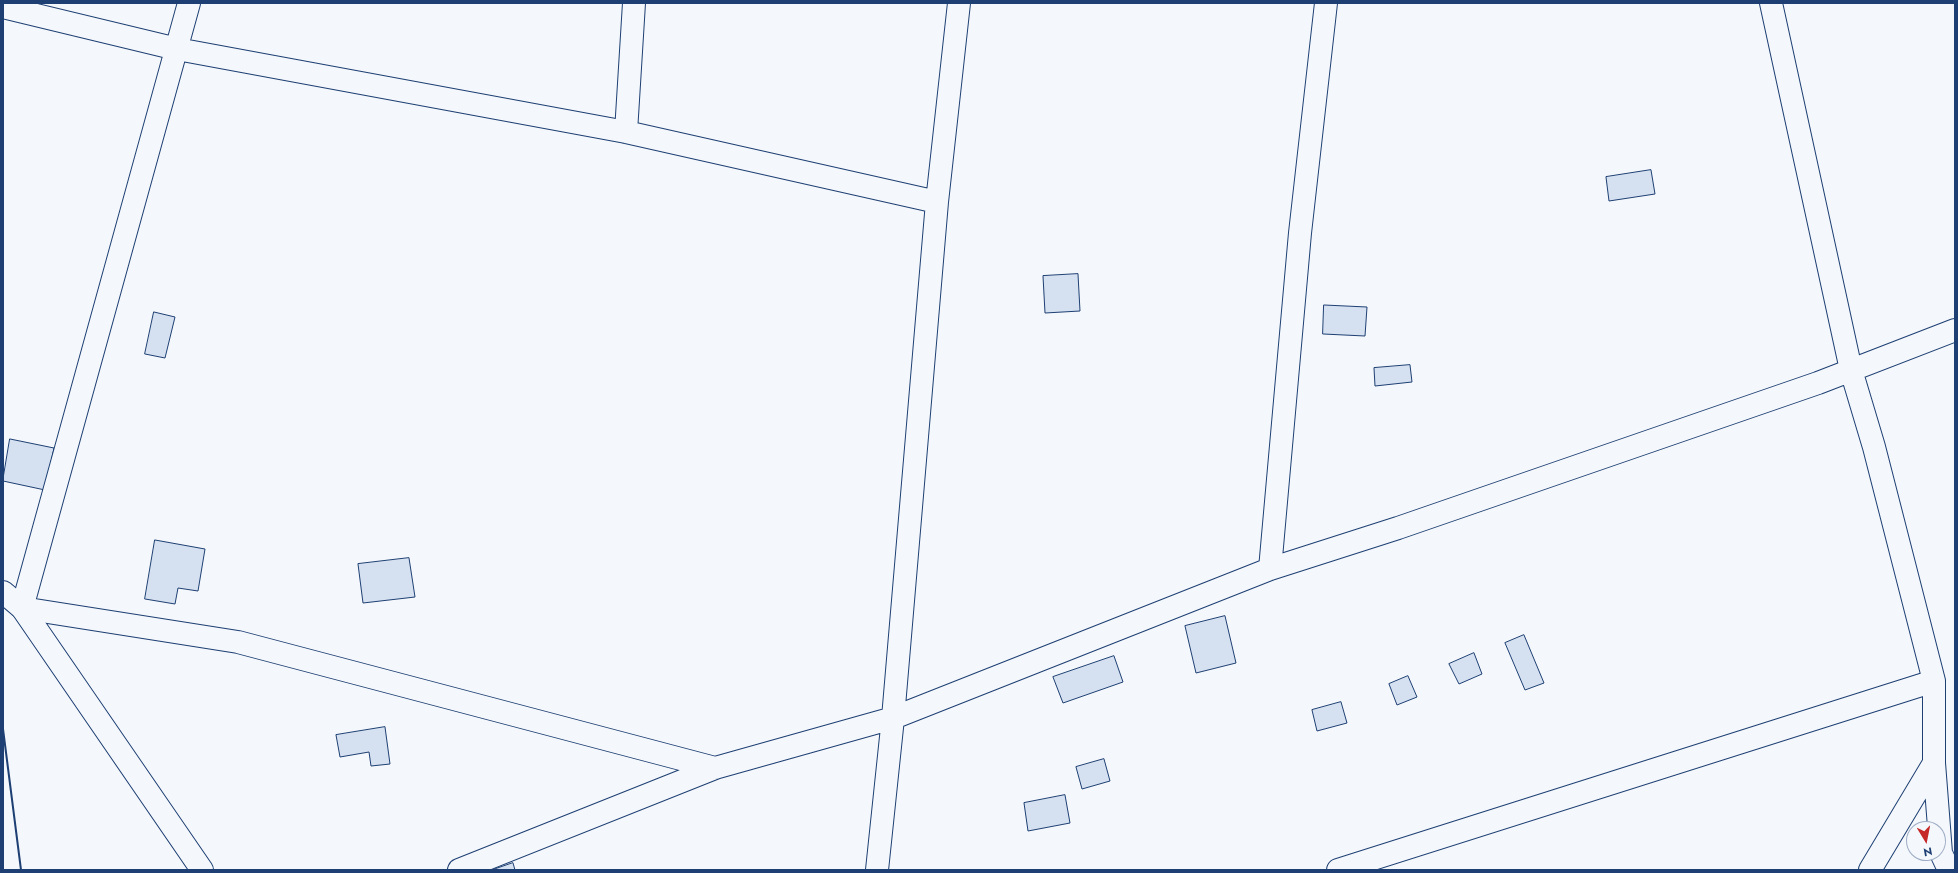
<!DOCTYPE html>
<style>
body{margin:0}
#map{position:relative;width:1958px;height:873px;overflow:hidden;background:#f4f7fb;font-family:Jost,sans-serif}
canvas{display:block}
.frame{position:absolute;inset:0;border:4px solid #1d3f73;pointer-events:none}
.north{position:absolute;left:1906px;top:821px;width:40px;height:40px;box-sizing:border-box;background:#f4f7fb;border:1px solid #9eadc5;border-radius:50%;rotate:170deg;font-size:11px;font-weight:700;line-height:16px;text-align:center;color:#1d3f73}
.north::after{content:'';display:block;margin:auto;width:14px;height:18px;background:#c62828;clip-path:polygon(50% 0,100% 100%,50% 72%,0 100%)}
</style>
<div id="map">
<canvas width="1958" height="873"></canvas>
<div class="frame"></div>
<div class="north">N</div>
</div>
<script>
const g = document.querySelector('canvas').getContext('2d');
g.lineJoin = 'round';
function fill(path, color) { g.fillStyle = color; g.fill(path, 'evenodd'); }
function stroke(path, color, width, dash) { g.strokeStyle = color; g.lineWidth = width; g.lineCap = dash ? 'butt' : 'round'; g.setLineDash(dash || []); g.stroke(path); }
const building = new Path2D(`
 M1651,170L1655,194L1609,201L1606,177Z
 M1078,274L1080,311L1045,313L1043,276Z
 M1324,305L1367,307L1365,336L1323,334Z
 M154,312L175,317L165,358L145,354Z
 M1410,365L1412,382L1375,386L1374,368Z
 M10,439L54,448L45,490L3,481Z
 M155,540L205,549L198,591L178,588L175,604L145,599Z
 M409,558L415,597L363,603L358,564Z
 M1225,616L1236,663L1196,673L1185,626Z
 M1524,635L1544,683L1525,690L1505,643Z
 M1474,653L1482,674L1459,684L1449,664Z
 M1114,656L1123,682L1063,703L1053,677Z
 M1408,676L1417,697L1397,705L1389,684Z
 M1341,702L1347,723L1317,731L1312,710Z
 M385,727L390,764L371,766L369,752L340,757L336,735Z
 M1104,759L1110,781L1082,789L1076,767Z
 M1065,795L1070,823L1028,831L1024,803Z
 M513,863L515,870H492Z`);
fill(building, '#d5e0f0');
stroke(building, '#1d3f73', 1);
const street = new Path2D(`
 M189,3L22,608L238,642L715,768
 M1771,3L1851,370L1874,447L1934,681V763L1941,853L1949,870
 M3,7L177,49L626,132L937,202
 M626,132L634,3
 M1270,569L1300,233L1326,3
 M459,870L715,768L893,718L1270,569L1398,528L1818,383L1955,330
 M877,870L893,718L937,202L959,3
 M1338,870L1934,681
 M1870,870L1934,763`);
const secondary = new Path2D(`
 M3,592L22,608L202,870`);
stroke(street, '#1d3f73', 24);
stroke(secondary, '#1d3f73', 24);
stroke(street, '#f4f7fb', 22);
stroke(secondary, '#f4f7fb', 22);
stroke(new Path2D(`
 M3,729L21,870`), '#1d3f73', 2);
</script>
